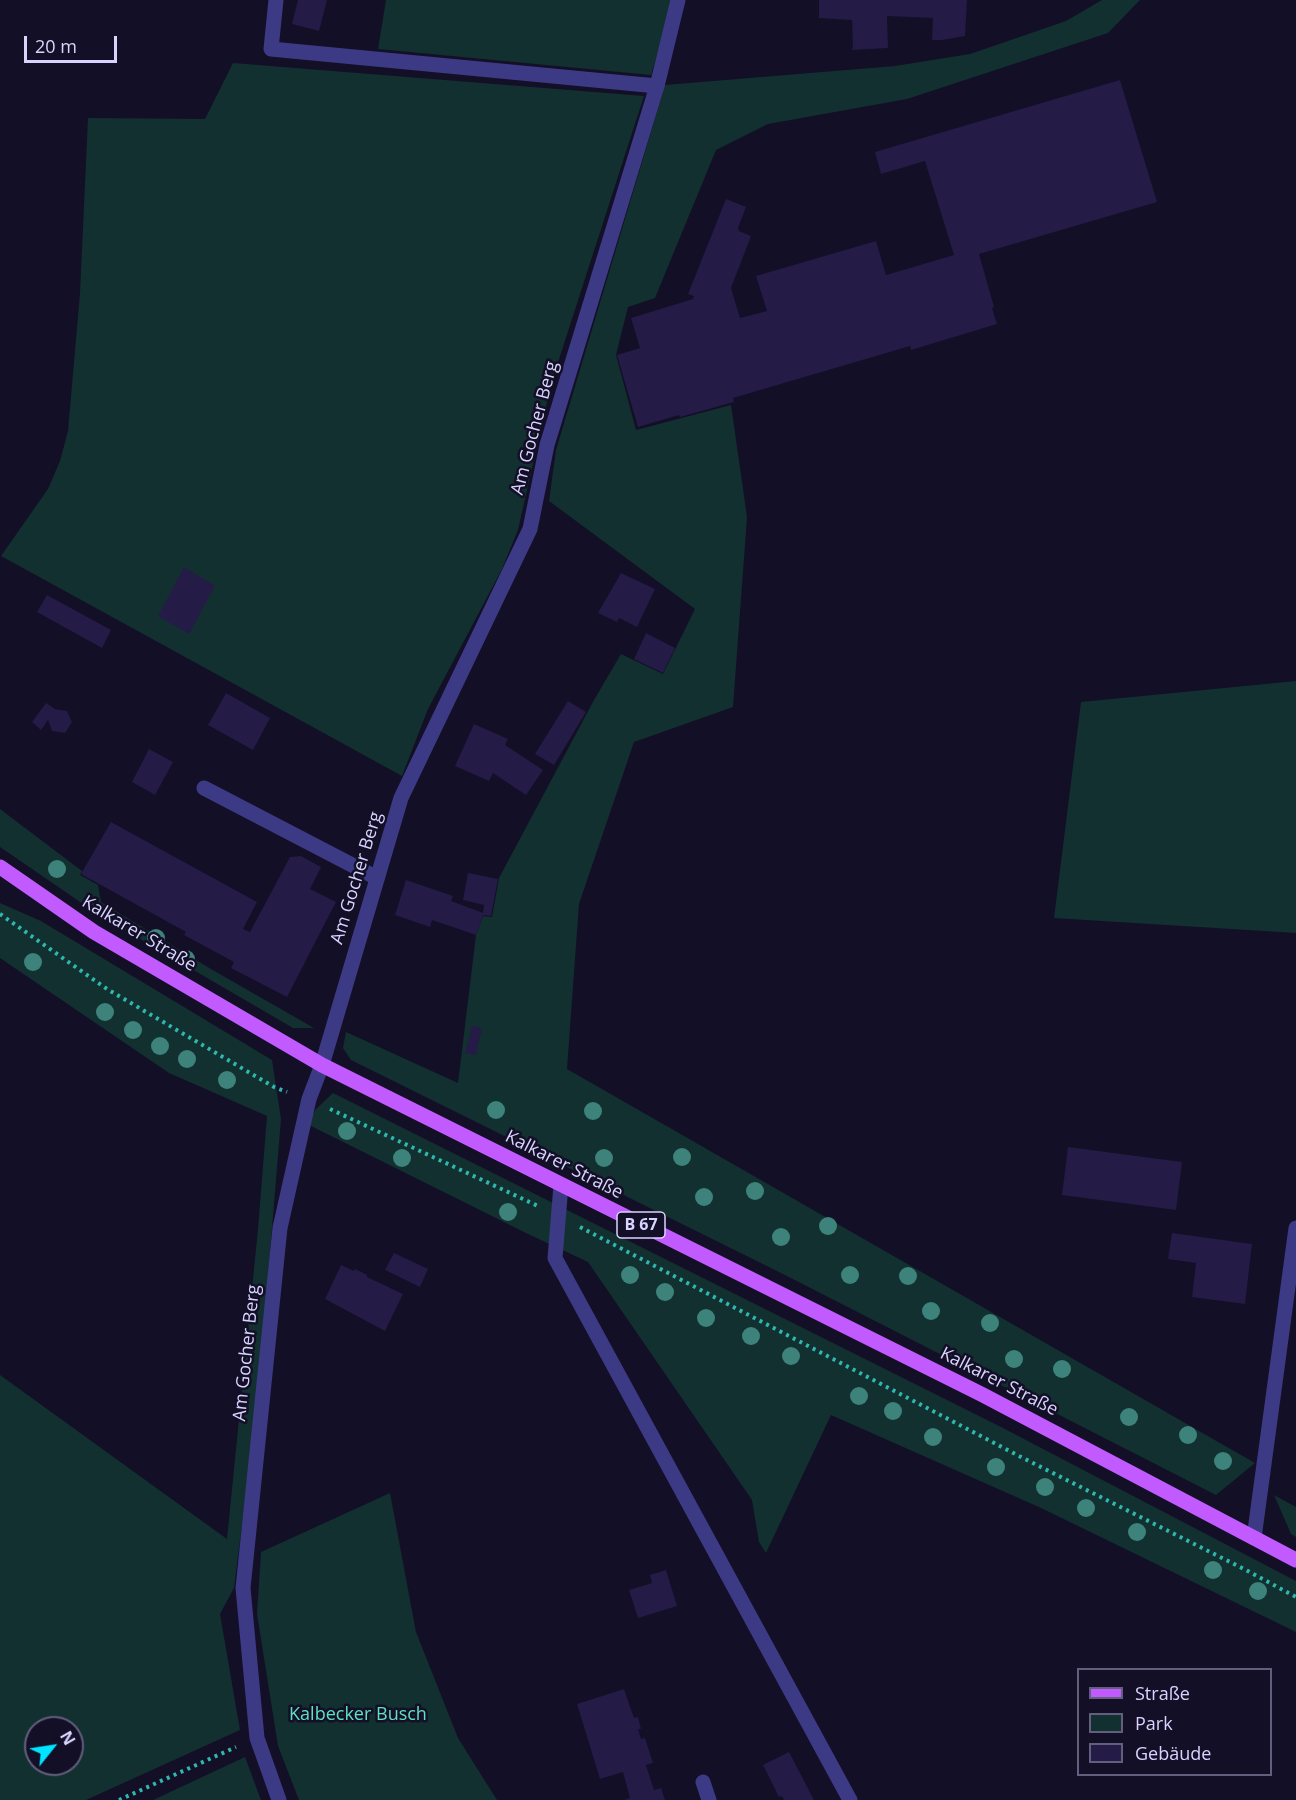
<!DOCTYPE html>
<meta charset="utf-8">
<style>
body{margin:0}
#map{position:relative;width:1296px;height:1800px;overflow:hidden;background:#130f26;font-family:"Open Sans",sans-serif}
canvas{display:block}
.legend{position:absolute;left:1077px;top:1668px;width:195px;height:108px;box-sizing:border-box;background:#130f26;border:2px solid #625e7d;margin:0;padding:8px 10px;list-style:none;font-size:18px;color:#d9d4ff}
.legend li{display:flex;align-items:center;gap:12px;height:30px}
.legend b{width:30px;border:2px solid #625e7d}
.north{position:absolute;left:24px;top:1716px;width:60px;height:60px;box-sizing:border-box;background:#130f26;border:2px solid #625e7d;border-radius:50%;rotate:60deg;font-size:16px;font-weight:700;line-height:24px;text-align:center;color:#d9d4ff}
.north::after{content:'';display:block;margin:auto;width:21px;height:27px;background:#00e5ff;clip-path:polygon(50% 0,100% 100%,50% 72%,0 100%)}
.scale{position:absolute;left:24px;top:36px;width:93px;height:27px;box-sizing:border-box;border:3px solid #d9d4ff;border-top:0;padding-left:8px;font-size:18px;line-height:21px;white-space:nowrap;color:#d9d4ff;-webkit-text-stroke:4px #130f26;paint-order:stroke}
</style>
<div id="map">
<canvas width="1296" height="1800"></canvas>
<ul class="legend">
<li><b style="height:8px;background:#c25bff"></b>Straße</li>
<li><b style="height:16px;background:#12302f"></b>Park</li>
<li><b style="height:16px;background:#241b47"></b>Gebäude</li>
</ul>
<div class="north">N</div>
<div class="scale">20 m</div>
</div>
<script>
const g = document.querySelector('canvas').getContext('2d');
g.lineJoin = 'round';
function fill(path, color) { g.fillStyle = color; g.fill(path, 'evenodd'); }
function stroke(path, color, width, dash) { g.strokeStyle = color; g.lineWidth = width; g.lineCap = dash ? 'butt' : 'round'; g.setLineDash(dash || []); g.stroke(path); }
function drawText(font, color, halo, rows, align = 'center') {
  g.font = font + ' "Open Sans",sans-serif'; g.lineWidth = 5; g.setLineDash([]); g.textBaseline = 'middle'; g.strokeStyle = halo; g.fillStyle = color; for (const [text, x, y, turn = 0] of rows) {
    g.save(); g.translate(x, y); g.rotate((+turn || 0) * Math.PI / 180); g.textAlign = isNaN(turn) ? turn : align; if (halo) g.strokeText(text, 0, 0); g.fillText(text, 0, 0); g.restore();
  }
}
fill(new Path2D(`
 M386,0H673L651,75L378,49Z
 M1102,0H1140L1108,33L907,99L768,124L716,150L655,298L628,307L616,355L636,430L731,405L747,517L733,707L634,742L579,904L567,1069L1255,1463L1216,1495L785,1275L351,1060L343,1048L346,1032L458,1083L476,935L483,916L492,917L499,878L594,700L621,654L663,674L695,609L549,501L556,450L665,85L895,66L970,54L1066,21Z
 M233,63L644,96L551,384L518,530L502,569L428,709L402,776L1,556L48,489L60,461L68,431L80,293L88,118L205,119Z
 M1296,681V933L1054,918L1081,702Z
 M0,809L82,871L80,875L98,885L101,902L211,969L314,1028H293L99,915L0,847Z
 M0,903L41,921L272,1060L281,1119L258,1398L234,1588L220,1614L240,1730L86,1800H0V1375L227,1539L258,1229L267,1116L169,1073L0,958ZM36,1728H72V1764H36Z
 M333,1093L1003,1428L1296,1581V1632L1041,1508L831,1415L766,1553L759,1542L752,1500L588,1262L526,1233L307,1124L316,1109Z
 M390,1493L416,1632L458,1738L497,1800H299L278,1746L257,1614L261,1552Z
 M1274,1495L1296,1507V1537L1291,1534Z
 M245,1757L261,1800H153Z`), '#12302f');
fill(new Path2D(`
 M298,0H327L319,31L292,24Z
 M819,0H967L965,36L942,40H932L933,18L887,16L888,48L851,50L853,48L852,20L819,18Z
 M1120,80L1157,202L979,254L994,307L992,308L997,324L911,350L910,346L733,398L734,402L680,417L679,415L638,427L617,355L640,348L631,318L693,299L694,296L688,294L726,199L746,207L738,228L739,231L751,236L731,288L740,318L767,311L756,276L876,241L886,275L954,255L925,161L881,174L875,152Z
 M184,567L215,586L189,634L158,616Z
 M621,573L655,589L637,627L619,618L617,622L598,613Z
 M47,595L111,630L102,648L37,612Z
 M646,633L675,648L663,673L634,659Z
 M226,693L270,718L253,750L208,725Z
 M568,701L586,712L554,765L535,754Z
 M46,703L55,709L67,711L72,722L65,733L52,731L48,720L41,730L32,722Z
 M474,724L508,739L505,745L543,770L526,795L493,773L489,781L455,766Z
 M149,749L173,762L155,795L132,782Z
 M111,822L257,902L243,929L250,932L290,857L301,856L321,867L310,889L336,902L287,997L231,968L234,962L184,935L186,932L81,874Z
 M468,873L498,879L491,916L483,915L476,935L432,920L430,927L395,915L406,880L453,896L451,901L483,913L484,905L463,900Z
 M472,1026L482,1028L476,1055L465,1053Z
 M1068,1147L1182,1162L1176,1210L1062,1195Z
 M1172,1233L1252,1244L1245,1304L1192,1297L1196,1263L1168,1259Z
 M394,1253L428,1269L420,1287L385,1270Z
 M341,1265L354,1271L355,1269L367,1275V1277L403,1294L385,1331L325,1299Z
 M666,1570L677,1606L638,1618L629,1590L652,1583L650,1575Z
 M624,1689L634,1718L638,1717L641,1729H638L641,1739L645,1738L653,1763L646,1765L654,1790L661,1788L665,1800H624L630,1798L623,1772L600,1779L577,1704Z
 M789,1752L814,1800H784L782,1796L779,1797L763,1765Z`), '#241b47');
stroke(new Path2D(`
 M0,914L107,989L274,1087L287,1092
 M330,1109L538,1206
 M580,1227L1021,1457L1246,1570L1296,1597
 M119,1800L236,1747`), '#2fb8b0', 4, [3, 4.5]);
stroke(new Path2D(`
 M276,0L271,49L657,86
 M204,788L377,878
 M561,1185L555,1258L850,1800
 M703,1782L709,1800`), '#3d3a85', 15);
stroke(new Path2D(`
 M1254,1538L1296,1228
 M279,1800L257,1738L243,1588L280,1228L309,1099L322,1065L401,798L530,529L547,445L657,86L678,0`), '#3d3a85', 15);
stroke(new Path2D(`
 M0,867L94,932L322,1065L983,1395L1296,1560`), '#c25bff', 15);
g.fillStyle = '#3d827b';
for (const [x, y] of [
 [57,869],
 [156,938],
 [186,959],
 [33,962],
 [105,1012],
 [133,1030],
 [160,1046],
 [187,1059],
 [227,1080],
 [496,1110],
 [593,1111],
 [347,1131],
 [682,1157],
 [402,1158],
 [604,1158],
 [755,1191],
 [704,1197],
 [508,1212],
 [828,1226],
 [781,1237],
 [630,1275],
 [850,1275],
 [908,1276],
 [665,1292],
 [931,1311],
 [706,1318],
 [990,1323],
 [751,1336],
 [791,1356],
 [1014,1359],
 [1062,1369],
 [859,1396],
 [893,1411],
 [1129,1417],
 [1188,1435],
 [933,1437],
 [1223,1461],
 [996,1467],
 [1045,1487],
 [1086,1508],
 [1137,1532],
 [1213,1570],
 [1258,1591]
]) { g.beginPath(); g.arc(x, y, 9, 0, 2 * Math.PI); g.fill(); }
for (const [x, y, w] of [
 [641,1225,48]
]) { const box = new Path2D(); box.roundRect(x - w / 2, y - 13, w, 26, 4.5); g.fillStyle = '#130f26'; g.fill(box); stroke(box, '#d9d4ff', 1.5); }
drawText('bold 16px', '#d9d4ff', null, [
 ["B 67",641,1225]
]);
drawText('18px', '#d9d4ff', '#130f26', [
 ["Am Gocher Berg",535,428,-75],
 ["Am Gocher Berg",357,878,-73],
 ["Kalkarer Straße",139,934,31],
 ["Kalkarer Straße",564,1165,27],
 ["Am Gocher Berg",247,1353,-84],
 ["Kalkarer Straße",999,1382,27]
]);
drawText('18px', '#5fe0c0', '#130f26', [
 ["Kalbecker Busch",358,1715]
]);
</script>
